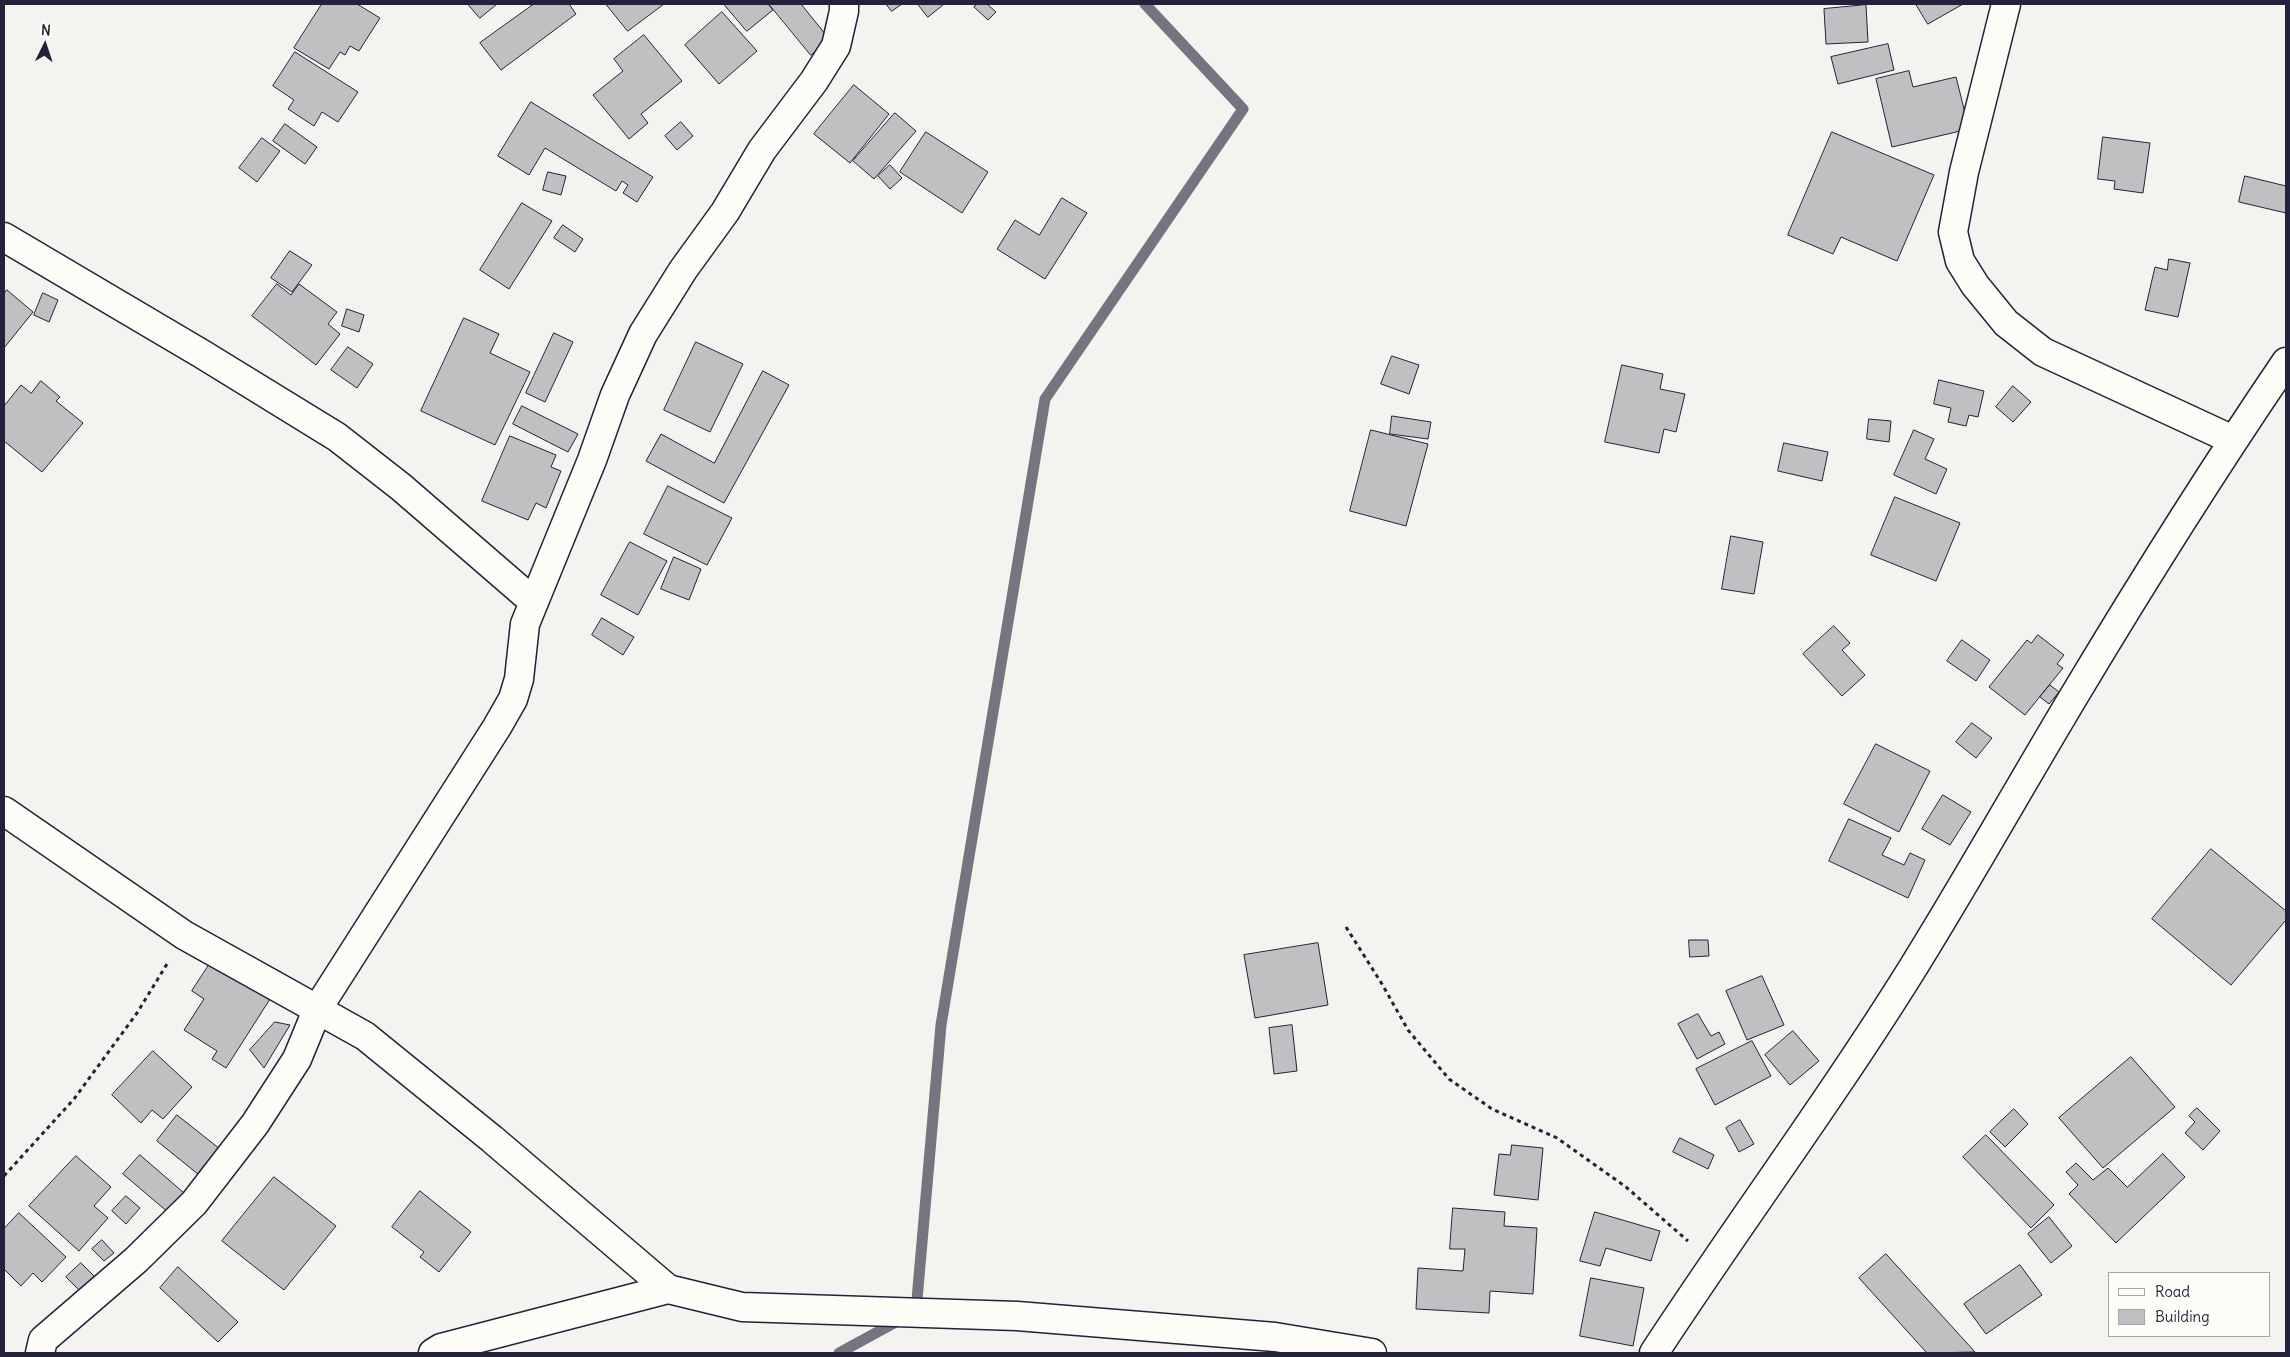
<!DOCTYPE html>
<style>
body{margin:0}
#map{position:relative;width:2290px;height:1357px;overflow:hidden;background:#f4f3ef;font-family:Delius,sans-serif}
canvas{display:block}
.frame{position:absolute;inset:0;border:5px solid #22223b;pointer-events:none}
.legend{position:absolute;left:2108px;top:1272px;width:162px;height:65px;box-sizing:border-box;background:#fdfcf7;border:1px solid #a5a5ac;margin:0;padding:6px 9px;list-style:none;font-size:15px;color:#22223b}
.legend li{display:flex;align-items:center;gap:10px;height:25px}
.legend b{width:25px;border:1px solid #a5a5ac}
.north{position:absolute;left:20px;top:20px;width:50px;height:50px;-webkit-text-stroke:4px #fdfcf7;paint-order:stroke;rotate:4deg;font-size:14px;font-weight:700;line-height:20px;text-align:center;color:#22223b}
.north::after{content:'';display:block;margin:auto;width:18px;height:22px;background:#22223b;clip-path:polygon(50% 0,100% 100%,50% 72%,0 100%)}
</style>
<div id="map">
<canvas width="2290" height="1357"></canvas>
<div class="frame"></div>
<ul class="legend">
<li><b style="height:6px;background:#fdfcf7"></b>Road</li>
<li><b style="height:14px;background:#c0bfc2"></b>Building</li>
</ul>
<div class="north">N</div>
</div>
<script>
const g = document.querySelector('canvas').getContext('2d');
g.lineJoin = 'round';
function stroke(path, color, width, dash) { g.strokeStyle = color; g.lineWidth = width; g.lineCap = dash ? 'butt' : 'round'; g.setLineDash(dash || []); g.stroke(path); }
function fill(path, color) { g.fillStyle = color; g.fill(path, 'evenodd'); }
stroke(new Path2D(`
 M839,1353L916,1311L941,1025L1045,399L1243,109L1145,4`), '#757582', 11);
const building = new Path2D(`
 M322,4H357L380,18L359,51L350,46L345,55L340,52L329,69L294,48Z
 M468,4H497L480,18Z
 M534,4H569L576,14L501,70L480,43Z
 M606,4H664L628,31Z
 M724,4H768L773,10L747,31Z
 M769,4H801L830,40L811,55Z
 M886,4H902L892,11Z
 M918,4H942L943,5L928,17Z
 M978,4H987L996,12L988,20L974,7Z
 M1916,4H1963L1928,24Z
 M1866,5L1868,42L1826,44L1824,9Z
 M722,12L757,51L719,84L685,45Z
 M644,35L682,81L641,114L648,123L629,139L593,95L623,71L614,59Z
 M1888,44L1894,70L1838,84L1831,57Z
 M295,52L358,92L338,122L322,112L314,126L288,109L294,100L273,86Z
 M1909,71L1913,87L1956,77L1969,129L1892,147L1876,79Z
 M854,85L889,114L850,163L814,134Z
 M531,102L653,177L637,202L623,193L628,185L622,181L616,191L545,148L529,175L498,156Z
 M895,113L916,131L874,179L853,161Z
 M681,122L693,136L677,150L665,136Z
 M285,124L317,147L305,164L273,141Z
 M926,132L988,172L962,213L900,172Z
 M1832,132L1934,175L1897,261L1841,237L1833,254L1788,235Z
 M2103,137L2150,143L2143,193L2114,189L2115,181L2098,179Z
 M262,138L280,151L257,182L239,168Z
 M890,165L902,178L890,189L878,176Z
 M548,172L566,176L561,195L543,190Z
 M2245,176L2286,186V213L2239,202Z
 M1062,198L1087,213L1045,279L997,249L1015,220L1039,235Z
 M522,203L552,221L509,289L480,270Z
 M563,225L583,239L575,252L554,238Z
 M290,251L312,265L292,292L271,278Z
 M2169,259L2190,263L2178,317L2145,310L2155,267L2167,270Z
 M277,284L291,295L299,284L337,312L328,324L340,334L316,365L252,316Z
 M7,290L33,312L4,348V294Z
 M43,293L58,300L49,322L34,315Z
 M347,309L364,315L359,332L342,326Z
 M464,318L499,334L490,353L530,372L495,445L421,411Z
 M554,333L573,342L545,402L526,393Z
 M696,342L743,364L710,432L664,410Z
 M348,347L373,364L357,388L331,370Z
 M1392,356L1419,365L1409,394L1381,384Z
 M1622,365L1663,374L1660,389L1685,394L1676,432L1664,429L1659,453L1605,442Z
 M763,371L789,385L724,503L646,461L661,434L714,463Z
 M1939,380L1984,391L1978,417L1969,415L1966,426L1948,422L1951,408L1934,404Z
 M41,381L60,397L56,401L83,423L42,472L4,441V406L21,385L31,393Z
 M2013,386L2031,402L2013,422L1996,407Z
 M522,406L578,434L568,452L513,424Z
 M1392,416L1431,422L1428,439L1390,434Z
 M1869,419L1891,421L1889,442L1867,439Z
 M1371,430L1428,444L1406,526L1350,511Z
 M1914,430L1934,439L1925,459L1947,469L1936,494L1894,475Z
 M510,436L556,455L551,467L561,471L546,508L536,503L528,520L482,501Z
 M1784,443L1828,452L1822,481L1778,471Z
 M668,486L732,518L707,565L644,534Z
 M1895,497L1960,523L1936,581L1871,555Z
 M1731,536L1763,542L1754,594L1722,589Z
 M630,542L667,561L638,615L601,595Z
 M674,557L701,569L689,600L661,589Z
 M602,618L634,637L623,655L592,635Z
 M1834,626L1850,643L1842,650L1865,675L1842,696L1803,654Z
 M2038,635L2064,655L2057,664L2063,668L2025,715L1989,687L2027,640L2031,643Z
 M1962,640L1990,660L1976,681L1947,661Z
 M2050,685L2059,692L2049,704L2040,697Z
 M1972,723L1992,738L1976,758L1956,742Z
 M1876,744L1930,771L1899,832L1844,804Z
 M1943,795L1971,812L1950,845L1922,829Z
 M1849,819L1891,838L1882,855L1904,865L1910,853L1925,860L1908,898L1829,861Z
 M2211,849L2286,911V920L2231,985L2152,919Z
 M1689,940H1708L1709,956L1690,957Z
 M1318,943L1328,1005L1255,1018L1244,955Z
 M211,962L270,999L226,1068L212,1059L217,1051L184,1030L204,999L192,991Z
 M1762,976L1784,1025L1747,1040L1726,991Z
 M1698,1014L1711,1036L1719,1032L1725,1044L1697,1059L1678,1024Z
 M275,1022L290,1025L264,1068L250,1050Z
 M1292,1025L1297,1071L1274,1074L1269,1028Z
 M1793,1031L1819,1061L1790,1085L1765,1055Z
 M1752,1041L1771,1076L1715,1105L1696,1069Z
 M153,1051L192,1087L163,1119L152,1110L141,1123L112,1095Z
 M2131,1057L2175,1107L2103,1168L2059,1118Z
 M2197,1108L2220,1131L2203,1150L2185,1133L2195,1122L2189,1116Z
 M2014,1109L2028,1124L2005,1147L1990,1132Z
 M177,1115L230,1157L209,1183L157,1141Z
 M1740,1120L1754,1144L1739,1152L1726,1128Z
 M1986,1135L2054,1205L2031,1228L1963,1157Z
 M1680,1138L1714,1155L1708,1169L1673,1152Z
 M1512,1145L1543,1148L1538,1200L1494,1195L1499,1154L1510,1155Z
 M2163,1154L2185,1177L2116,1243L2069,1194L2078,1185L2066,1172L2076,1163L2093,1180L2108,1168L2127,1187Z
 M140,1155L184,1193L178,1200L176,1219L123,1174Z
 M76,1156L111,1187L94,1206L108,1218L79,1251L29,1206Z
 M274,1177L336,1226L284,1290L222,1241Z
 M420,1191L471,1232L439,1272L420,1257L424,1252L392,1227Z
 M126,1196L140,1208L126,1224L112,1211Z
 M1453,1208L1505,1212L1504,1226L1537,1228L1533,1294L1490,1291L1489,1313L1416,1309L1418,1268L1463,1271L1465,1249H1450Z
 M1595,1212L1660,1231L1651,1261L1606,1248L1600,1266L1580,1261Z
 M19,1213L66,1257L42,1282L33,1273L21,1286L4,1269V1229Z
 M2049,1217L2072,1246L2051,1263L2028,1234Z
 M102,1240L114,1253L104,1261L92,1249Z
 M1886,1254L1975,1352L1927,1353L1859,1278Z
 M81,1263L94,1276L80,1291L66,1277Z
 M2020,1265L2042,1295L1986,1334L1964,1304Z
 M178,1267L238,1322L218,1342L160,1288Z
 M1591,1278L1644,1288L1633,1346L1580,1336Z`);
fill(building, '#c0bfc2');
stroke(building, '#22223b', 1);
const street = new Path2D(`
 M2006,4L1964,172L1953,232L1960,261L1975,285L2006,323L2043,352L2233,440
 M4,237L202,354L337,437L401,487L534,602
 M4,811L184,935L365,1036L492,1139L668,1289L742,1307L1017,1316L1275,1337L1372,1353
 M40,1353L43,1340L136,1260L194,1203L255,1124L297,1059L318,1008L497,727L513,699L519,679L525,624L592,460L615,395L643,334L683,270L725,212L762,150L814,81L836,46L844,11V4
 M433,1353L441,1348L668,1289
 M1654,1353C1739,1223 1832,1098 1914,966C1971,874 2024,779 2080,686C2146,576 2214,468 2286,362`);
stroke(street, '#22223b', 31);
stroke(new Path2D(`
 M1346,927L1382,984L1408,1030L1449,1079L1492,1109L1557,1138L1626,1187L1688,1241
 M4,1176L74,1099L137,1013L167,964`), '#22223b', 3, [4, 4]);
stroke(street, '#fdfcf7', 28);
</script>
